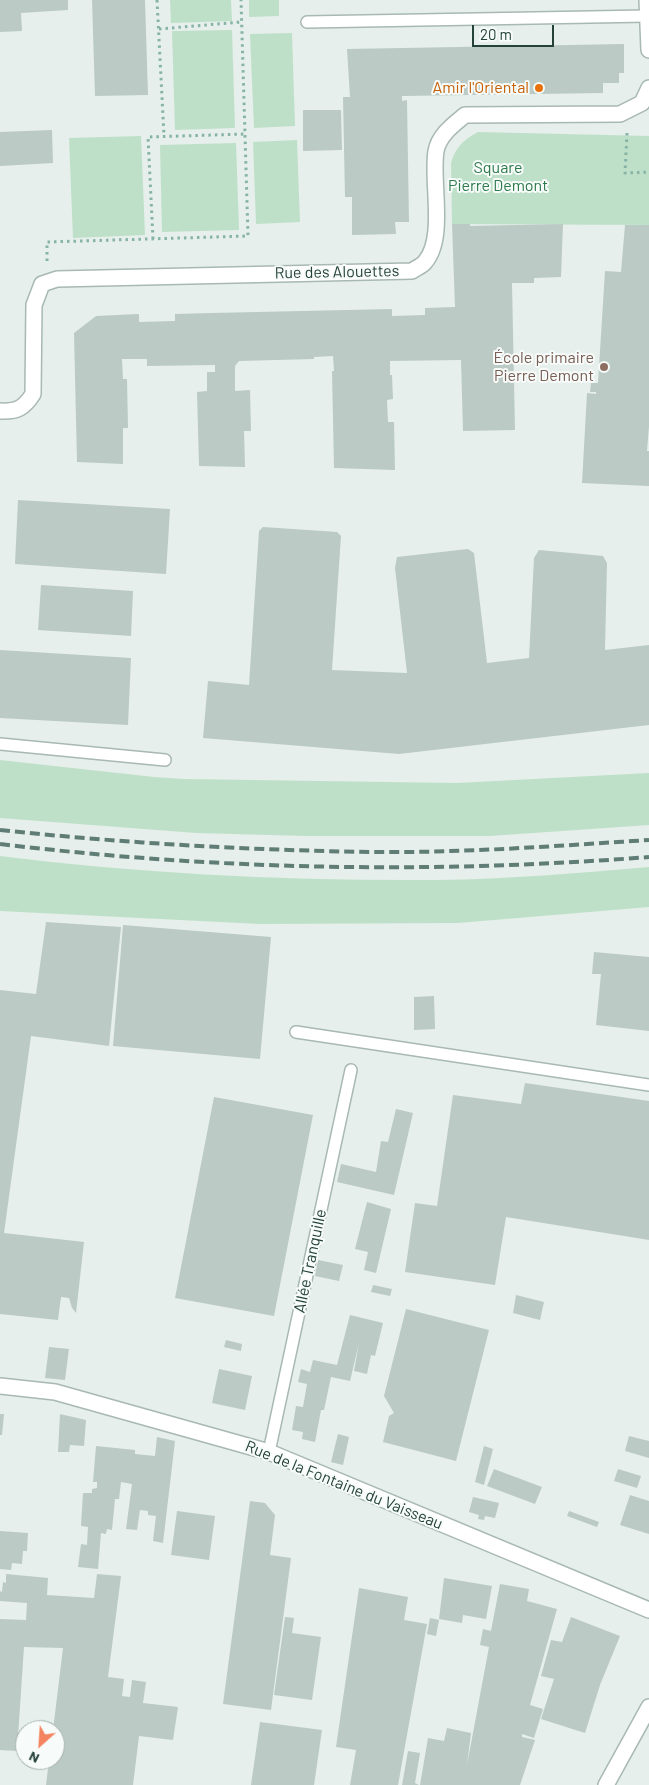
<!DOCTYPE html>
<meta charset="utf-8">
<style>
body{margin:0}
#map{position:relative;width:649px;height:1785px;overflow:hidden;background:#e6efeb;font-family:Barlow,sans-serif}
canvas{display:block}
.north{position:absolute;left:15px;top:1720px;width:50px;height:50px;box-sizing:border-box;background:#f7fbf9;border:1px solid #a3b1ad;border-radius:50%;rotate:206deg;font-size:14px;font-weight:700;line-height:20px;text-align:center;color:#24423a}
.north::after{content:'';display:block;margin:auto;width:18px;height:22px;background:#f4845f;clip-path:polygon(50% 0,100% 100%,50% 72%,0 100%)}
.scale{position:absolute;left:472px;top:25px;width:82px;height:22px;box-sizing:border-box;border:2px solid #24423a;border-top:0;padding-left:6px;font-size:15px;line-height:18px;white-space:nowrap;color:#24423a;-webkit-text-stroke:4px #f7fbf9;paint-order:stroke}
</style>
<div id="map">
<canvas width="649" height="1785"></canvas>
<div class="north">N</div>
<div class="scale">20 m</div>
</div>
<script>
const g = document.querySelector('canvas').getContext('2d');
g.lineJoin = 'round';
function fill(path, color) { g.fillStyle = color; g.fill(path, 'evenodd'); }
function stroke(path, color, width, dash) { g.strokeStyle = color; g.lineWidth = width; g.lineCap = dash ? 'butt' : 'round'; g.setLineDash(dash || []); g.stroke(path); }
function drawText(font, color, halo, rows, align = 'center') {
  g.font = font + ' Barlow,sans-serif'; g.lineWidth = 4; g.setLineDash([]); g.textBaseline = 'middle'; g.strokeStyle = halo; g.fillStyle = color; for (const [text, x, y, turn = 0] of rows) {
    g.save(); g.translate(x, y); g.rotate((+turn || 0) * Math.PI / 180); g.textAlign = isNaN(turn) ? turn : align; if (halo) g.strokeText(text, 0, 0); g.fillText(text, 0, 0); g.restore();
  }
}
fill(new Path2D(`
 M170,0H231L232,21L171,23Z
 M249,0H279V16L249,17Z
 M232,30L235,128L175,130L172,31Z
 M292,33L295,126L254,128L250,34Z
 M478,132L649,136V225L452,224L451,163C455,148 464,139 478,132Z
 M141,136L145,235L73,238L69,138Z
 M297,140L300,222L256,224L253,142Z
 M236,143L239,230L162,232L160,145Z
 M0,760L154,777L184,779L457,783L649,773V825L490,836H306L196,833L0,818Z
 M0,856C145,874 291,881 438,880C508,879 579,873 649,867V907L458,923L260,924L0,911Z`), '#bfe0c8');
fill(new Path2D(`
 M0,0H68V10L21,13L22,31L0,32Z
 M92,0H145L148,95L95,96Z
 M624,44V73H619V83H603V93L402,96V101L407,100L409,222H395L396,234L352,235V197H345L343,97H350L347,49Z
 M303,110H341L342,150L303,151Z
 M52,130L53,163L0,166V132Z
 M452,224H470V226L563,224L561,277L534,278V283H512L515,430L463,431L461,360L390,361V375H392L393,399L387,400L388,422H394L395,470L334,468L332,371H334L333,356L314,357V359L239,361L235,366V391L250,390L251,431H244L245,467L199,466L197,392L207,391V372H215V365L147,366V359H122L123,379H127L128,428H123V464L77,462L74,333L96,316L139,314V322L175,321V314L212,313L392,309V316L425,315V308L455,307Z
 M625,225H649V426L647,451H649V486L582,483L587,393L596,394V392H590L591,383H598L605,271L621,272Z
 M18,500L170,509L166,574L15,564Z
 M263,527L337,532L341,536L332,670L407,673L395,568L397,557L468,549L474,553L487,663L529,658L534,558L539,550L603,556L607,563L605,650L649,645V725L399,754L203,738L208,681L249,685L259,531Z
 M41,585L133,591L131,636L38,630Z
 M0,650L131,658L128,725L0,718Z
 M46,922L121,927L109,1046L31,1036L4,1233L84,1242L76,1313L72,1308L69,1298L61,1297L58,1320L0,1314V990L36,994Z
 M123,925L271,937L260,1059L113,1046Z
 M594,952L649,957V1031L596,1025L601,974H592Z
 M434,996L435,1029L414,1030V997Z
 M525,1083L649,1101V1240L506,1217L495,1285L405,1272L415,1203L437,1206L453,1095L521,1104Z
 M214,1097L313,1115L274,1316L175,1298Z
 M396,1109L413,1113L394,1195L337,1182L341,1164L376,1172L381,1141L388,1142Z
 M367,1202L391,1209L376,1273L364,1270L368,1252L355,1249Z
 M318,1260L343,1265L339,1281L315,1276Z
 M373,1285L392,1289L390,1296L371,1292Z
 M516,1295L544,1302L540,1320L513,1313Z
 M406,1309L489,1330L456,1461L383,1442L389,1416L394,1413L384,1396Z
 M350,1315L383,1323L375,1356L371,1355L367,1374L354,1371L359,1343L350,1381L331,1377L324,1410H321L315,1442L302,1439L303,1432L292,1430L296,1406L303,1407L307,1384L298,1382L301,1369L310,1372L313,1360L337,1365Z
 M226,1340L242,1344L241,1351L224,1347Z
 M49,1347L69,1349L65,1380L45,1378Z
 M219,1369L252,1376L245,1410L212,1403Z
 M0,1414H4L2,1435H0Z
 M60,1414L86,1420L84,1446L70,1445L69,1452H58Z
 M338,1434L349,1437L343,1465L331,1462Z
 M629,1436L649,1441V1458L625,1451Z
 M157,1437L175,1441L163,1543L153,1541L156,1516L148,1515V1511L140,1510L137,1530L126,1529L132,1484L121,1482L119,1499H115L112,1530L107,1529L106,1534L101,1533L98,1569L78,1567L81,1544L87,1545L88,1527L81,1526L83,1493H92V1489L97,1488V1482H93L96,1446L135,1450V1454L155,1456Z
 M484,1446L493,1449L484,1485L475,1482Z
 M494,1469L542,1487L535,1504L487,1486Z
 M618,1469L641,1476L637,1488L614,1481Z
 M630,1495L649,1501V1534L620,1525Z
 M473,1497L499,1503L495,1518L485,1516L484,1520L478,1519L479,1515L469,1512Z
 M250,1501L265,1503L275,1515L270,1555L291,1558L271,1710L223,1704Z
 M177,1511L215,1516L209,1560L171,1555Z
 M569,1511L599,1522L597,1527L567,1516Z
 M0,1531L28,1533L27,1551H23L22,1564L12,1563L11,1570L0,1569Z
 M6,1574L48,1578L47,1595L94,1598L97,1574L121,1576L108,1677L124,1679L122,1696L130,1697L132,1680L146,1682L143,1703L178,1707L173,1740L139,1736L133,1785H46L49,1760H55V1730H53L63,1648L24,1647L17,1751L0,1750V1619L26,1620L27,1603L0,1601V1591L2,1592L3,1582L6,1583Z
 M444,1578L492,1586L486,1619L463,1615L462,1623L439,1619Z
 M500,1584L529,1589L527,1601L557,1609L530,1705L543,1709L534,1738L522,1734V1737L535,1740L520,1785H420L428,1738L444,1741L447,1728L471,1733L467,1765L489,1647L480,1645L483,1629L491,1631Z
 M359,1588L408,1597L404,1620L427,1624L398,1785H350L356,1750L336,1747Z
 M285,1617L294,1618L292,1633L321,1637L312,1700L274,1695Z
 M571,1617L620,1636L600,1685L585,1733L541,1719L554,1679L541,1676L551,1640L562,1642Z
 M430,1618L439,1620L436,1636L427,1634Z
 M260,1722L322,1730L314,1785H251Z
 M408,1751L420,1753L415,1783L419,1785H402Z`), '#bbcac4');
const service = new Path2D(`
 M307,22L647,16
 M0,744L165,760
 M296,1032L649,1085
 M269,1452L351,1070`);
const minor = new Path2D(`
 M647,0L649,50
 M0,411C17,412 24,408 33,394L34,305L42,284L57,279L412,271C416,268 422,266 425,262C446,238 431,181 436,151C439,135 453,125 465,115L620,114L642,103L649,88
 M0,1386L55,1392L269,1452L649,1610
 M606,1785L649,1707`);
stroke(service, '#a8b8b2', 14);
stroke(minor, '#a8b8b2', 18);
stroke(new Path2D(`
 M157,0L164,136
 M159,29L241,22
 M627,133L625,173L649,172
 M153,239L148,137L245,134
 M47,261V242L248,236L241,0`), '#86b3a5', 3, [2.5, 4]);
stroke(service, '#fff', 11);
stroke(minor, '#fff', 15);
stroke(new Path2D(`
 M0,830C123,843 246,850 370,852C463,853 556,846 649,840
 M0,844C216,870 432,874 649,857`), '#5f7d75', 4, [10, 5]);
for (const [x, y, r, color] of [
 [539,88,5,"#e8710a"],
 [604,367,5,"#8d6e63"]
]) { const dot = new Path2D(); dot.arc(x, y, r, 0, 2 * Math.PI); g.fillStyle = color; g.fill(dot); stroke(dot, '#f7fbf9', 2); }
drawText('16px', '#c56008', '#f7fbf9', [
 ["Amir l'Oriental",529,88]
], 'right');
drawText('16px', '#2d7a4b', '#f7fbf9', [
 ["Square",498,168],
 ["Pierre Demont",498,186]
]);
drawText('16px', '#24423a', '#f7fbf9', [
 ["Rue des Alouettes",337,272,-1],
 ["Allée Tranquille",310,1261,-78],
 ["Rue de la Fontaine du Vaisseau",344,1485,22]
]);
drawText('16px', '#785e54', '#f7fbf9', [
 ["École primaire",594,358],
 ["Pierre Demont",594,376]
], 'right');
</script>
